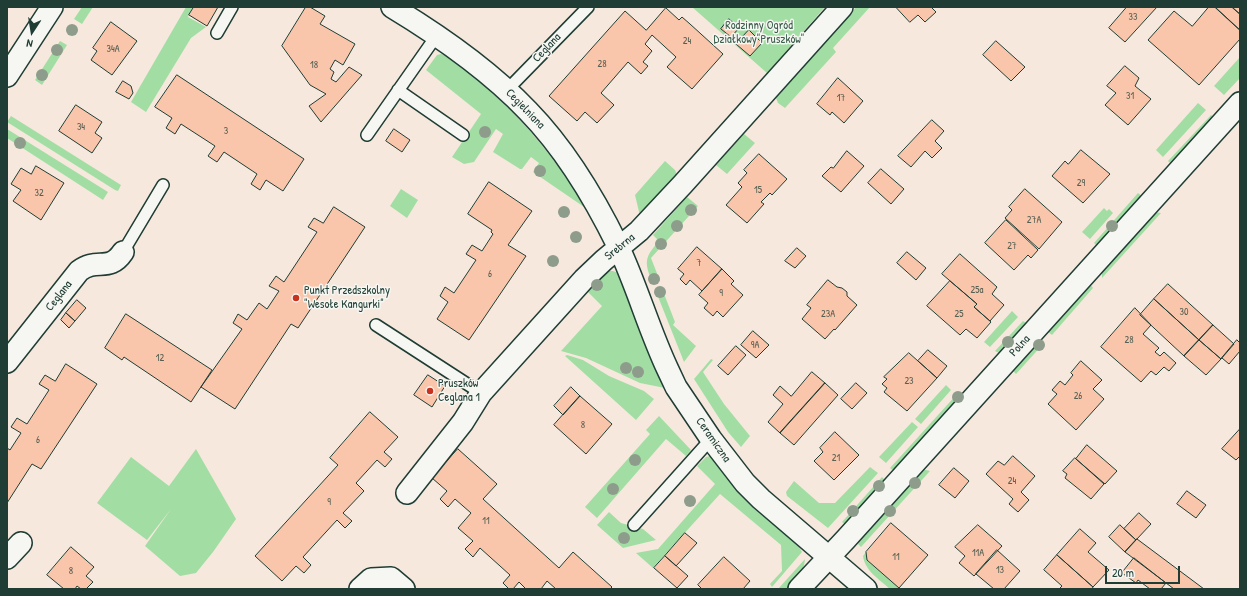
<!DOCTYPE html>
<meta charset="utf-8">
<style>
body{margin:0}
#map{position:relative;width:1247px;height:596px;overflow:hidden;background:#f7e8dd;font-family:"Patrick Hand",sans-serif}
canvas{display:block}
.frame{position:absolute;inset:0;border:8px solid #1f3d34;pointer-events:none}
.north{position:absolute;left:12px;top:12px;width:40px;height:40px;-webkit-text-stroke:3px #f6f6f2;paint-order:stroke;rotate:192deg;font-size:11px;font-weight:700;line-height:16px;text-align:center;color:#1f3d34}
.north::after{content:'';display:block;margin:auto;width:14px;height:18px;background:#1f3d34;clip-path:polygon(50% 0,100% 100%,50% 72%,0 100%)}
.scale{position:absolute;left:1105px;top:566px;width:75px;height:18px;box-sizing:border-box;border:2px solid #1f3d34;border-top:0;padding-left:5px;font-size:12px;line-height:14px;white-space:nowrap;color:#1f3d34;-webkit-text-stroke:3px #f6f6f2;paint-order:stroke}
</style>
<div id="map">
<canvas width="1247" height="596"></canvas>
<div class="frame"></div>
<div class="north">N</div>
<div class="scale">20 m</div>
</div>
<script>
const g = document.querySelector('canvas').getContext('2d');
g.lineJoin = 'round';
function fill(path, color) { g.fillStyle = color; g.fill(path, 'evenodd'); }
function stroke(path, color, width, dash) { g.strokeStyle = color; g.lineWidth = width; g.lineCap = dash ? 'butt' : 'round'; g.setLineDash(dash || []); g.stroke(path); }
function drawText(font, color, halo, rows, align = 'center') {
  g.font = font + ' "Patrick Hand",sans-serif'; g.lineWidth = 3; g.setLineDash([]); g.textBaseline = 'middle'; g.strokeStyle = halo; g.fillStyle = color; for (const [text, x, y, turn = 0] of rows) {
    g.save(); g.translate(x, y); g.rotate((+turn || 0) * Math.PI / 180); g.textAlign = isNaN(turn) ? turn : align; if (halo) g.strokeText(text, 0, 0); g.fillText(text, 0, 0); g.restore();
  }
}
fill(new Path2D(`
 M82,7H93L82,24L74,19Z
 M186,7H193L188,17L206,27L191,38L146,112L131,102Z
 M692,7H825L767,73Z
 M856,7H870L833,48L836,52L785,108L778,103L776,98Z
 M60,41L67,45L42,85L35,80Z
 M441,54C455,57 468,70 479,80C524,120 555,158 587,209L533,172L539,163L531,157L522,169H520L493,152L503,134L496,129L474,162L464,164L452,157L481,114L426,70L437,55Z
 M1240,57V78L1224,95L1214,86Z
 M1198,103L1206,110L1163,157L1156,150Z
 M1211,115L1215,118L1172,165L1168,161Z
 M11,116L121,185L118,191L115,190L7,122Z
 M7,129L108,192L103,200L7,138Z
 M744,134L755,143L727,174L716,165Z
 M665,161L675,170L677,175L640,216L635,195Z
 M401,189L418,200L407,218L390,206Z
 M1138,193L1143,197L1098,247L1094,243Z
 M687,197L698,206L651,258L660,281L653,284C644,262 644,258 659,241L653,235Z
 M1104,208L1107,211L1109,209L1113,213L1090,239L1082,232Z
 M1155,212L1161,213L1102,278V271Z
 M606,271H613L618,273L637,324L665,388L640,383L586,358L561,351L602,306L587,291Z
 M1090,284L1093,288L1052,335L1047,331Z
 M661,286L675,322L673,325L696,346L684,362L655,289Z
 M1012,311L1018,317L990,347L984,342Z
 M1023,321L1028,324L1001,354L995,351Z
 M1040,339L1044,343L1016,374L1012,370Z
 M567,355L583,360L609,376L644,391L654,399L636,420L565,356Z
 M711,359L713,360L703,372L724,404L750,436L741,447L728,432L694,379Z
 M946,385L951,390L921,424L915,419Z
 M958,393H965L895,472L890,468Z
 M659,416L691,450L686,456L666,439L597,518L585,507L650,434L646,430Z
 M912,422L918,427L886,463L879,457Z
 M196,449L236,519L213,552L196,573L180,576L145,546L171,509L147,540L97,503L131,457L169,486Z
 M710,456L747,501L798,545L802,552L772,587L770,584L782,571L781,545L720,494L653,568L636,553L658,549L715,484L697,466L706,457Z
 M870,467L878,473L828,528L787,496L786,492L794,481L819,503H835Z
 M922,469L930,471L861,547L858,544L862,536Z
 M882,477L886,481L846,525L842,522Z
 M609,512L621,523L643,529L656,540L623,548L597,525Z
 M866,552L867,560L901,589H890C879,579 865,571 863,556Z
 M805,559C804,572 797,580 788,589H778Z`), '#a2dea4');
const building = new Path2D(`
 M194,7H218L207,26L189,15Z
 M306,7H310L325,16L320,24L355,44L343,65L335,60L330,69L334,72L331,79L336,82L349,67L362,75L321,122L309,106L326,94L310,85L282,46Z
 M896,7H931L936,12L925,22L918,15L910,22Z
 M1127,7H1157L1125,42L1109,28Z
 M1209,7H1215L1240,30V39L1199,85L1148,40L1174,11L1192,26Z
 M1215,7H1232L1240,14V30Z
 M1232,7H1240V14Z
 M666,8L679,20L682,17L690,24L723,54L692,89L667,67L676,57L652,35L645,44L652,51L643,62L648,66L641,74L628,62L601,93L614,105L597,123L585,112L577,121L549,96L625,11L646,30Z
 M729,19L739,28L731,37L721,29Z
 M111,22L137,41L112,75L91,60L97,51L93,48Z
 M749,30L762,43L750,56L736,44Z
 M996,41L1025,67L1011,81L983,55Z
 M1125,66L1139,78L1135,86L1151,99L1128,125L1105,105L1116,93L1107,86Z
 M177,75L304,159L283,191L266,180L260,190L251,184L257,174L224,152L217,162L208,156L215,146L181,124L175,134L166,128L172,118L155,107Z
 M838,78L863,101L844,123L832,112L830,115L817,104Z
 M123,81L131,86L133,93L129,99L116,92Z
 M76,105L102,122L95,133L102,138L92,153L59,131Z
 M932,120L944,131L935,141L942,148L932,158L925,151L911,167L898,156Z
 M394,129L410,140L402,152L386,141Z
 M1081,150L1110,174L1083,203L1052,176L1065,161L1068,164Z
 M847,151L864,166L841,192L822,176L831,167L833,168Z
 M759,154L787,179L772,195L770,193L761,202L764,204L747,223L726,205L742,187L738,183L747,173L744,170Z
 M36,166L64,183L41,220L13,201L21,190L11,184L21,168L31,174Z
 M881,169L904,189L891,204L868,183Z
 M489,182L532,211L508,245L526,256L469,340L437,319L448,302L440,296L445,287L454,293L476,260L466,254L472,245L482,251L493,234L491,232L492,230L468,214Z
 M1025,189L1062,222L1039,249L1005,218L1012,210L1009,207Z
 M334,207L365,227L298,328L291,324L235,409L201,387L242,329L233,323L238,314L247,320L259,303L267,309L279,291L269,286L276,276L284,282L317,232L308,227L314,218L323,223Z
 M1006,220L1038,250L1031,258L1028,255L1014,270L985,243Z
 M697,247L722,269L702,291L690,280L686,285L680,279L684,274L678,269Z
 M797,248L806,256L795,268L785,261Z
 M907,252L926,268L916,280L897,263Z
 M960,254L997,287L992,294L1004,305L990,321L974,307L977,304L942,274Z
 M722,269L734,281L731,284L743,295L723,317L717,311L713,316L704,308L708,303L699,295Z
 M828,280L837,287L842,288L847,292V296L857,305L835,330L834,329L825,339L802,319L811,308L807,305Z
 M950,281L977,304L974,307L991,322L977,338L966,329L960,335L927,306Z
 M1168,284L1213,325L1199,340L1154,299Z
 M1154,299L1199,340L1184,356L1140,315Z
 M77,300L86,308L75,321L66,313Z
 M1135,308L1151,325L1143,334L1159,348L1155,352L1160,356L1164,352L1176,363L1169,371L1164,367L1156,375L1151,371L1141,382L1101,347Z
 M66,313L75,321L69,328L61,320Z
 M126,314L212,370L191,402L124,357L122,360L105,348Z
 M1213,325L1234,344L1221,359L1199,340Z
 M753,331L769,345L756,358L741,345Z
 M1199,340L1221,359L1206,375L1184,356Z
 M1237,340L1240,343V351L1229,364L1222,358Z
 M736,346L746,355L728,375L718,366Z
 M928,350L947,366L937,378L918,361Z
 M909,353L937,378L907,411L884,392L887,388L882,384L887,379L884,377Z
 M1081,361L1102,380L1093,389L1104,399L1076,430L1048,404L1057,394L1052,390L1060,381L1065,385L1073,375L1071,373Z
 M66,364L97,384L41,469L32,464L7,503V448L10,450L21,433L11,427L17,418L27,424L49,390L39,384L45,375L55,381Z
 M812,372L825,383L780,433L768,422L783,404L773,395L780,386L791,396Z
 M428,375L445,386L432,407L414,395Z
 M825,383L838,395L794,445L780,433Z
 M856,383L867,393L852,409L841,399Z
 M571,387L580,396L563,415L554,406Z
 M580,396L612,424L586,454L554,425Z
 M370,412L398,437L384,452L392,459L385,467L377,460L356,483L364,491L343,513L352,521L345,528L337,520L303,557L311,565L304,573L296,566L282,581L255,556L338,465L330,458Z
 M1240,429V456L1236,460L1222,449Z
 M835,432L859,455L834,480L814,461L823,452L820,448Z
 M1087,445L1117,471L1105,484L1076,459Z
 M458,449L497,484L483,499L559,568L573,552L612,587L610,589H556L547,581L541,589H526L519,582L513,589H509L503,583L510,575L480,548L473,557L465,549L473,541L458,528L471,513L455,499L448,507L440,499L447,491L432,478Z
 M1013,456L1035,476L1021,492L1029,500L1018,512L1009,504L1013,499L986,474L998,461L1004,465Z
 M1075,458L1104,484L1091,499L1065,478L1067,474L1063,471Z
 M954,468L969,481L955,498L939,485Z
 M1187,491L1206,505L1196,518L1177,504Z
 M1139,513L1151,524L1136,540L1124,529Z
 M891,523L928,555L899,588L867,560L866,552Z
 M978,525L1002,546L974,576L959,563L965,556L955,547Z
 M1120,525L1136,540L1125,552L1109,537Z
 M1080,529L1096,543L1088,552L1109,570L1093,587L1057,555Z
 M685,533L697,543L676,566L665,556Z
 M1137,539L1204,589H1174L1125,552Z
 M71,547L94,567L86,576L93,582L86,589H81L77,586L75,589H64L47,575Z
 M997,550L1020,571L1004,589H994L976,574Z
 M1057,555L1093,587L1092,589H1059L1062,586L1044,570Z
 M665,556L688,576L677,588L654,568Z
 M724,557L750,581L743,589H702L698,585Z
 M1134,558L1166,583L1161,589H1150L1138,580L1136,583L1122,573Z`);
fill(building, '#fac6ab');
stroke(building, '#1f3d34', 1);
const service = new Path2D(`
 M217,33L232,7
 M398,90L463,135
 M507,90L588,7
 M367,135L437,35
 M123,252L163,185
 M376,325L481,393
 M634,525L711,439`);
const minor = new Path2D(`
 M392,7C440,36 489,70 528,111C565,149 595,199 618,246C637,286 649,330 668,370L676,387L711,439L745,483L761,499L866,589
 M7,76L52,7
 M7,362L79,271C97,257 109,273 123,252
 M407,493L463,422L481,393L584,279L604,260L639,231L683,184L842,7
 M7,558L21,543
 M360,589L371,579L391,578L404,589
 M799,589L846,539L1240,103`);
stroke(service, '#1f3d34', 14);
stroke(minor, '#1f3d34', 24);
stroke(service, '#f6f6f2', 11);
stroke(minor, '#f6f6f2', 21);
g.fillStyle = '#8e9c8c';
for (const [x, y] of [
 [72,30],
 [57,50],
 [42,75],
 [485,132],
 [20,143],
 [540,171],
 [691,210],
 [564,212],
 [677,226],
 [1112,226],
 [576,237],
 [661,244],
 [553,261],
 [654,279],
 [597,285],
 [660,292],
 [1008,342],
 [1039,345],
 [626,368],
 [638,372],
 [958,397],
 [635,460],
 [915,483],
 [879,486],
 [613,489],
 [690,501],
 [853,511],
 [890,511],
 [624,538]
]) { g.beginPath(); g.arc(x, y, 6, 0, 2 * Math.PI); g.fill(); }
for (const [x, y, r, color] of [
 [296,298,4,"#c8321e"],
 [430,391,4,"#c8321e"]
]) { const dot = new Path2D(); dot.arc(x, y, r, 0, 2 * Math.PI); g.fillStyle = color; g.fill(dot); stroke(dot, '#f6f6f2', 1.5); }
drawText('10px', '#565f52', null, [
 ["33",1133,17],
 ["24",687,41],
 ["34A",113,49],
 ["28",602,64],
 ["18",314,65],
 ["31",1130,96],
 ["17",841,98],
 ["34",81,127],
 ["3",226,131],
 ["29",1081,183],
 ["15",758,190],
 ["32",39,193],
 ["27A",1034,220],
 ["27",1012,246],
 ["7",699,263],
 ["6",490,274],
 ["25a",977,290],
 ["9",721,293],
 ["30",1184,312],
 ["23A",828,314],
 ["25",959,314],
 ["28",1129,340],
 ["9A",755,345],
 ["12",160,358],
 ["23",909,381],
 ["26",1078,396],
 ["8",583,425],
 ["6",38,440],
 ["21",836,458],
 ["24",1012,481],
 ["9",329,502],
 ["11",486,521],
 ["11A",978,553],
 ["11",896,557],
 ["13",1000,570],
 ["8",71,571]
]);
drawText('12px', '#395d4a', '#f6f6f2', [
 ["Rodzinny Ogród",759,26],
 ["Działkowy\"Pruszków\"",759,40]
]);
drawText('12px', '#1f3d34', '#f6f6f2', [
 ["Ceglana",547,48,-46],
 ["Cegielniana",525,109,46],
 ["Srebrna",620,247,-39],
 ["Ceglana",59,296,-52],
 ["Polna",1020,346,-48],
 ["Ceramiczna",713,440,55]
]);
drawText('12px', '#1f3d34', '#f6f6f2', [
 ["Punkt Przedszkolny",304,291],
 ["\"Wesołe Kangurki\"",304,305],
 ["Pruszków",438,384],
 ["Ceglana 1",438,398]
], 'left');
</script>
